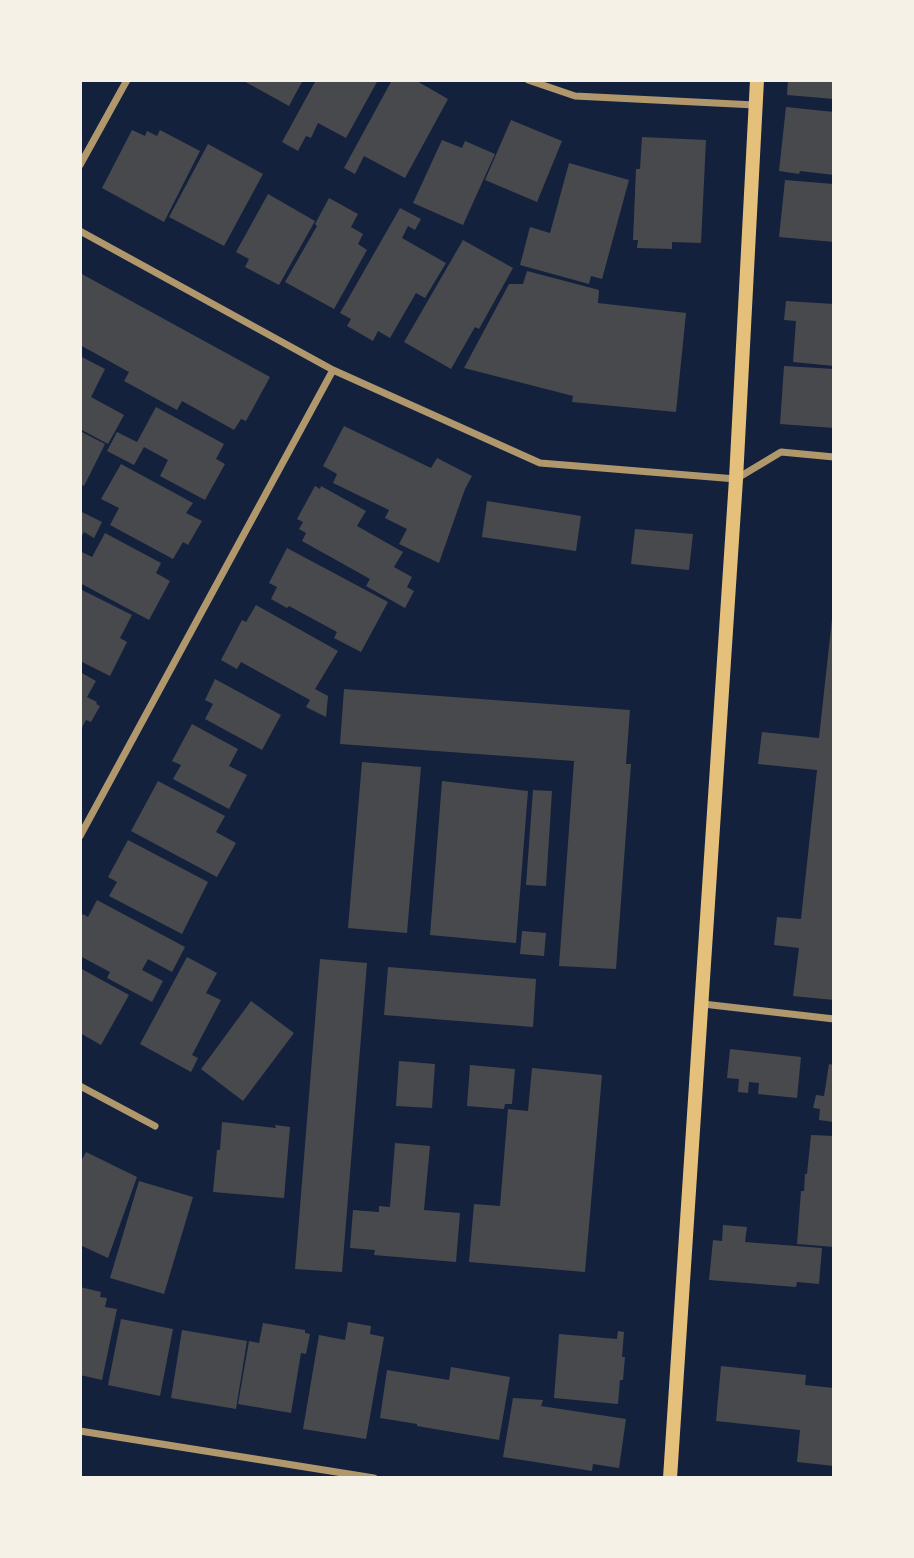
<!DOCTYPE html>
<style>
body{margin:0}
#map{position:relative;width:914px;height:1558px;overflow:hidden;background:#14213d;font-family:"Roboto Condensed",sans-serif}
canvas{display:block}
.frame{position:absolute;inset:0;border:82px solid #f6f1e7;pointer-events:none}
</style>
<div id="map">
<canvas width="914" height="1558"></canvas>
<div class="frame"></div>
</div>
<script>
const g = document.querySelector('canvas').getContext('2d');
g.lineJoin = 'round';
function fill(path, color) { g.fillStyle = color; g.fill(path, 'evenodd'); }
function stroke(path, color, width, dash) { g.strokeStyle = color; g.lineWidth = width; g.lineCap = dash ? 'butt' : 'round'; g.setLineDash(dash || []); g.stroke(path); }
fill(new Path2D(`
 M242,80H303L289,106Z
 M316,80H378L346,138L318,123L311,138L306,136L298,151L282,142Z
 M392,80H415L448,99L405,178L364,156L355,174L344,168Z
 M788,80H834V99L787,95Z
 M786,107L834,112V175L800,171L799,174L779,171Z
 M511,120L562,141L537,202L485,180Z
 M132,130L145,136L147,131L157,136L160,130L200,151L164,222L102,188Z
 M642,137L706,140L701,243L672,242V249L637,248L638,240H633L636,169H640Z
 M442,140L462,148L465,141L495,154L463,225L413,203Z
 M208,144L263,174L224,246L169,217Z
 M569,163L629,180L602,279L591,276L589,284L520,265L530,227L550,233Z
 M785,180L834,184V242L779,237Z
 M268,194L315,221L279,285L245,267L249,259L236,252Z
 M329,198L358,214L351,227L363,234L358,244L367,250L334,309L285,282L317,226L315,224Z
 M400,208L421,219L415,230L408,226L402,238L446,263L425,298L416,293L390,338L378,331L373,341L347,326L351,319L340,313Z
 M463,240L513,268L479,329L475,327L451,369L404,342Z
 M527,271L599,290L598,303L686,313L676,412L572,402L573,396L464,368L509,284H523Z
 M80,273L270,377L246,421L241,419L234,430L182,401L177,410L124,381L129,372L80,345Z
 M786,301L834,304V366L793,362L796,321L784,320Z
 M80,356L105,369L91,397L124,415L108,444L80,429Z
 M784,366L834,369V428L780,424Z
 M156,407L224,444L216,459L225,464L205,500L160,476L168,460L144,447L134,465L107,451L117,432L137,442Z
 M344,426L431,468L437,458L472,476L465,489L439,563L399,544L407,529L385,518L389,510L333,483L337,474L323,466Z
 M80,431L105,444L84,486L80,484Z
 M121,464L193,503L186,513L202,521L188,545L183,542L173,559L110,525L119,508L101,499Z
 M315,486L320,489L321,486L366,511L357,526L403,552L394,567L412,577L407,587L414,591L405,608L366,586L370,579L302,541L306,533L299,529L303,522L297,519Z
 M487,501L581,516L576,551L482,537Z
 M80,511L102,522L94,538L84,532L80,539Z
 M635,529L693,534L689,570L631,564Z
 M105,533L161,563L156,573L170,581L149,620L80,583V551L92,557Z
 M287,548L388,602L361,652L334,638L337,632L289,606L287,608L271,599L277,587L269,583Z
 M80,589L132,615L120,638L127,642L110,676L80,661Z
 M256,605L338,651L315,689L328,696L326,717L306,707L310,700L241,662L237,669L221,660L242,620L246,622Z
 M832,619H834V1000L793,996L799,948L774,945L777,917L801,919L817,770L758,764L762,732L819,738Z
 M80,672L96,681L87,697L97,702L96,704L100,706L91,722L86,720L80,731Z
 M215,679L281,715L262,750L205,719L213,704L205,700Z
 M344,689L630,710L626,764H631L616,969L559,966L574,761L340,744Z
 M192,724L238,749L229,766L247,775L229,809L173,779L181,765L172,761Z
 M362,762L421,767L407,933L348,928Z
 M158,781L225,816L216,832L236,843L217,877L131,831Z
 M442,781L528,791L516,943L430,935Z
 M533,790L552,791L546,886L526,885Z
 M128,840L208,882L182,934L109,896L117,882L108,877Z
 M97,900L185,947L172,972L148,959L142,970L163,981L152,1002L107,978L110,972L80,956V918L83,914L88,917Z
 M522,931L546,933L544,956L520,954Z
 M187,957L217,973L206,993L221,1000L192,1055L198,1058L191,1072L140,1044Z
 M320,959L367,963L342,1272L295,1269Z
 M388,967L536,979L533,1027L384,1015Z
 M80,968L129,995L101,1045L80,1033Z
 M251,1001L294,1033L243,1101L201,1069Z
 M730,1049L801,1057L797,1098L758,1094L759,1083L749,1082L748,1093L738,1092L739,1079L727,1078Z
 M399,1061L435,1064L432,1108L396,1106Z
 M829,1064L834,1065V1122L819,1120L820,1109L813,1108L816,1095L824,1096Z
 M470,1065L515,1069L512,1104H505L504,1109L467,1106Z
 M532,1068L602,1075L585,1272L469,1262L474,1204L500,1206L508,1109L528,1111Z
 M222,1122L276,1128L275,1125L290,1127L284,1198L213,1192L217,1150H220Z
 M811,1135L834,1136V1247L797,1244L801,1191H804L805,1174H807Z
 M395,1143L430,1146L424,1210L460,1213L456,1262L374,1255L375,1250L350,1248L353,1210L379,1212V1206L390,1207Z
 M86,1152L137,1177L108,1258L80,1245V1163Z
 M139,1181L193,1197L164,1294L110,1278Z
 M723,1225L747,1227L745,1242L822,1248L819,1284L797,1282L796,1287L709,1280L713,1240L722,1241Z
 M80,1287L101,1292L100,1297L107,1298L105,1307L117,1309L102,1380L80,1375Z
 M121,1319L173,1329L160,1396L108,1385Z
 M348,1322L371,1326L370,1334L384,1337L366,1439L303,1429L319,1335L345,1340Z
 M263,1323L305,1330V1333L310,1334L306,1354L301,1353L291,1413L238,1404L249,1341L259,1343Z
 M182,1330L247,1341L236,1409L171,1398Z
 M618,1331L624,1332L622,1357H625L623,1380H620L618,1404L554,1398L559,1334L617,1339Z
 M721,1366L806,1375L805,1385L834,1388V1466L797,1462L800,1430L716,1421Z
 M451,1367L510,1377L499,1440L417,1426V1424L380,1418L387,1370L449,1380Z
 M513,1398L543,1400L541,1406L626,1419L619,1468L593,1464L592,1471L503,1457Z`), '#48494c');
stroke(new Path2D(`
 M528,80L575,96L755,105
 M80,165L127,80
 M80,231L333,370L540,463L736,479L781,452L834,457
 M80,836L333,370
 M703,1004L834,1019
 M80,1086L155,1126
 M80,1431L374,1478`), '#b1986c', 7);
stroke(new Path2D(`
 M670,1478L736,479L757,80`), '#e5c07b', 14);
</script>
